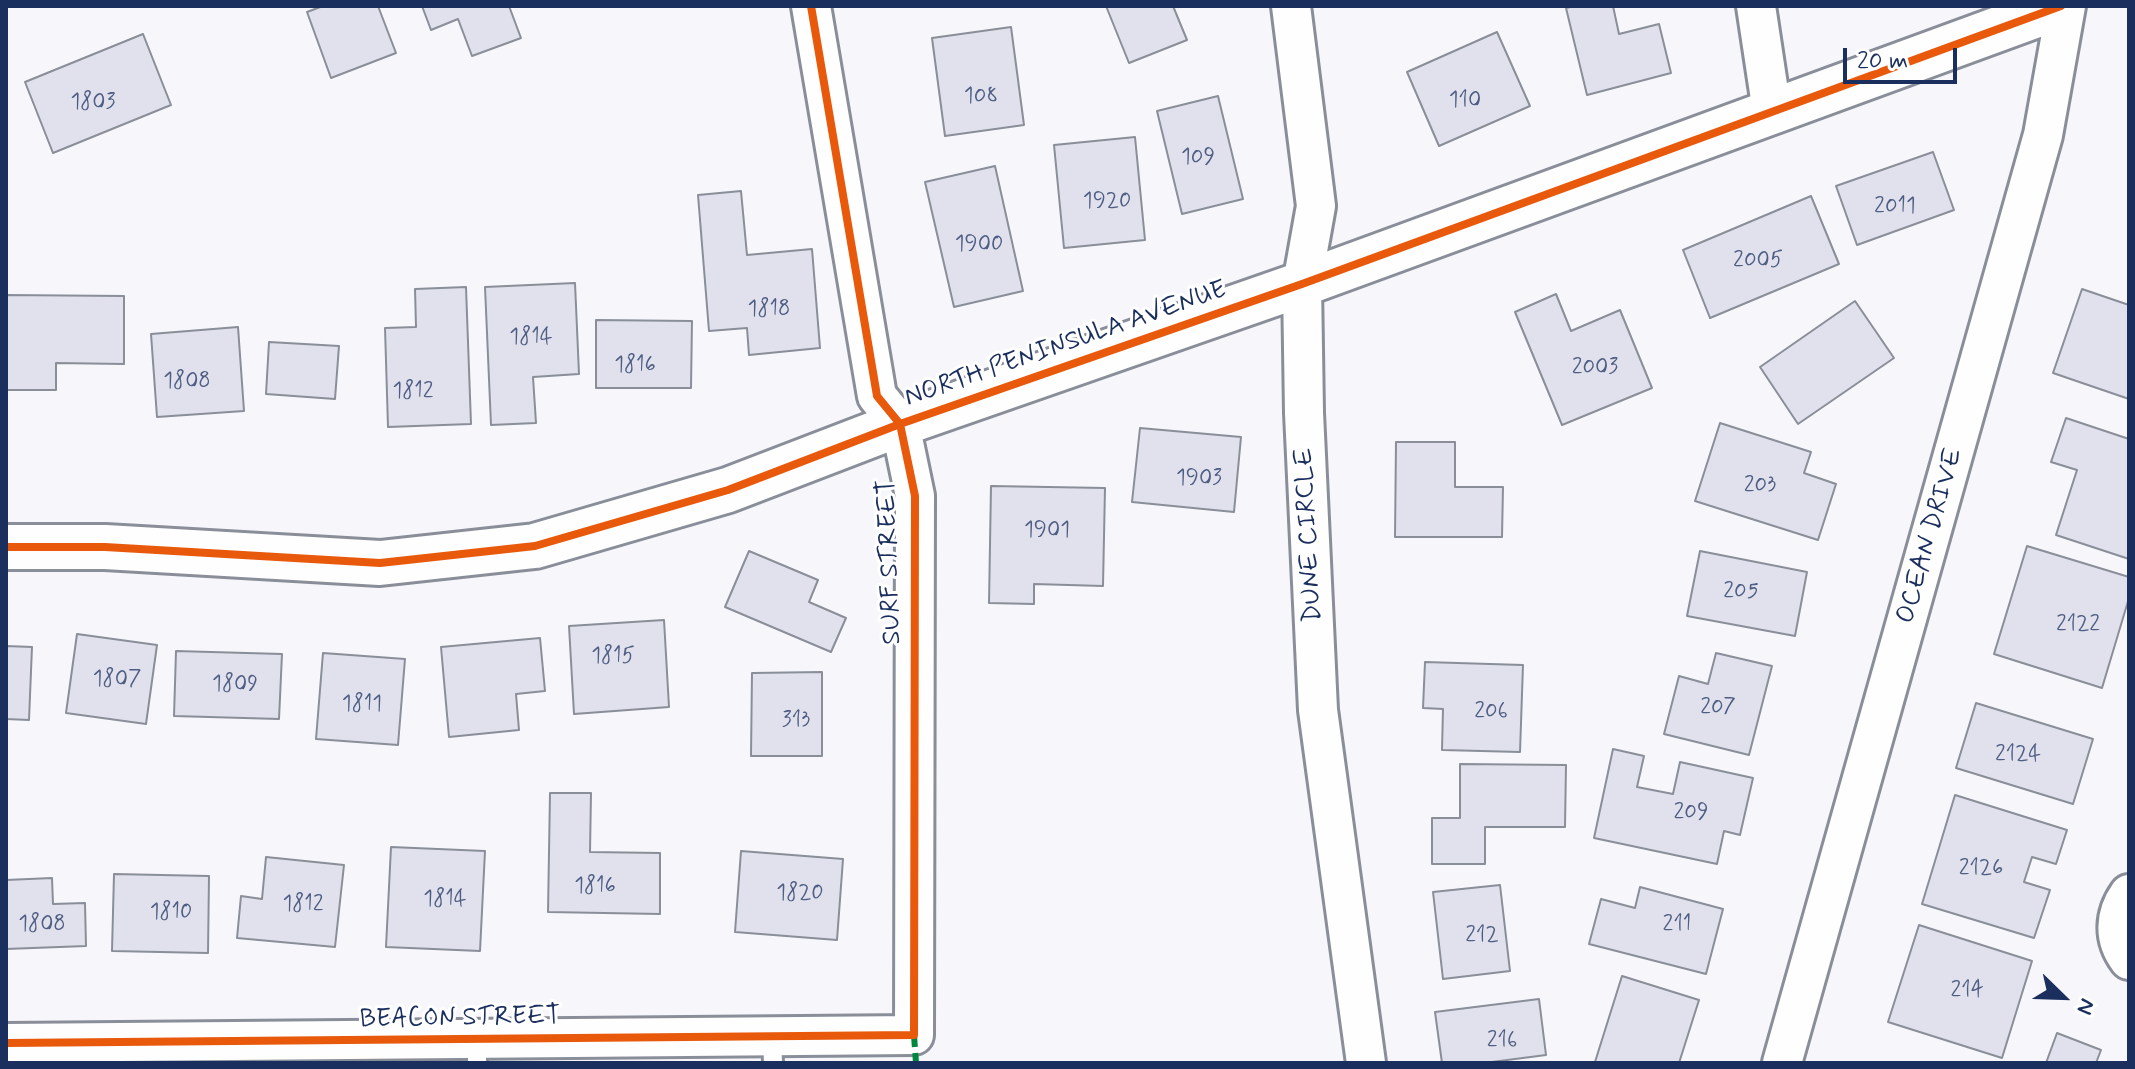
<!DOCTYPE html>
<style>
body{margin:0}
#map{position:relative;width:2135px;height:1069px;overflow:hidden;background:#f7f7fb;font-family:Mynerve,sans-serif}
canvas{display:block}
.frame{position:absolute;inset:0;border:8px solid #1b2f5e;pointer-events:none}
.north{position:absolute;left:2023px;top:957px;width:80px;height:80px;-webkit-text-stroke:6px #fff;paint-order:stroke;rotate:113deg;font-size:22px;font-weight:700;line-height:32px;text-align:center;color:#1b2f5e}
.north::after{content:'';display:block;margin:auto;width:28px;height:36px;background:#1b2f5e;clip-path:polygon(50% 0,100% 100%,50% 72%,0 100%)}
.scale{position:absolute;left:1843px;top:48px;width:114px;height:36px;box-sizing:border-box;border:4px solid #1b2f5e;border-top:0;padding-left:10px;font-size:24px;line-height:28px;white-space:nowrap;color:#1b2f5e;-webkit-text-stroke:6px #fff;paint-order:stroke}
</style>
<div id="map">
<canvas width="2135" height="1069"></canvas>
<div class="frame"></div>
<div class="north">N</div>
<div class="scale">20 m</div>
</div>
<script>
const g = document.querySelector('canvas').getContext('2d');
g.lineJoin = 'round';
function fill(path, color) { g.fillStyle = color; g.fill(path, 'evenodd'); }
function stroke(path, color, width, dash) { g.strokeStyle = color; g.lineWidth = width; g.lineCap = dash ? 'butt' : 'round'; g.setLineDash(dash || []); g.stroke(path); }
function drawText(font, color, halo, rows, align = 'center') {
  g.font = font + ' Mynerve,sans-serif'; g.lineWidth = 6; g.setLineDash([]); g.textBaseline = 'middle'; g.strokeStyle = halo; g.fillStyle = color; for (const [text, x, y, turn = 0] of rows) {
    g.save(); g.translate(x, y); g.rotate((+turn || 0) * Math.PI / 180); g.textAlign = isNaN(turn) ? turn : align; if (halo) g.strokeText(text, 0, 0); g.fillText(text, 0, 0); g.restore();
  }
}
const building = new Path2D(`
 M323,6H378L396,53L331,78L307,12Z
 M422,6H509L521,38L472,56L458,19L431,30Z
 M1106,6H1173L1187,40L1129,63Z
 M1575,6H1613L1619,34L1659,24L1671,73L1587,95L1566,8Z
 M1011,27L1024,125L945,136L932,38Z
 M1497,32L1530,106L1439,146L1407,72Z
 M143,34L171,105L53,153L25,82Z
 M1218,96L1243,199L1182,214L1157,111Z
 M1135,137L1145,240L1064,248L1054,145Z
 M1933,152L1954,210L1857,245L1836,186Z
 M995,166L1023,291L954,307L925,182Z
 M741,191L747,255L812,249L820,348L749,355L747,328L709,331L698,195Z
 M1811,196L1839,264L1710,318L1683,250Z
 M575,283L579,374L533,377L536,423L491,425L485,287Z
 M466,287L471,424L388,427L385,328L416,327L415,289Z
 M2082,289L2129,305V399L2053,373Z
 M1556,294L1571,331L1620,310L1652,388L1562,425L1515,312Z
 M6,295L124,296V364L56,363V390H6Z
 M1855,301L1894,358L1798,424L1760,367Z
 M596,320L692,321L691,388H596Z
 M238,327L244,411L157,417L151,334Z
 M269,342L339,346L335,399L266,394Z
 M2066,418L2129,439V559L2056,535L2077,470L2051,462Z
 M1720,423L1811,452L1804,473L1836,484L1818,540L1695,501Z
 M1140,428L1241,437L1234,512L1132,502Z
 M1396,442H1455V487H1503L1502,537H1395Z
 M991,486L1105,488L1103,586L1034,584V604L989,603Z
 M2027,546L2129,577V598L2102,688L1994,654Z
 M749,551L818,580L809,602L846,618L831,652L725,607Z
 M1700,551L1807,572L1795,636L1687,616Z
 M664,620L669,707L574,714L569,626Z
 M77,634L157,645L146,724L66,713Z
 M540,638L545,691L516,694L519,730L449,737L441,647Z
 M6,646L32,647L29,720L6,719Z
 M176,651L282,654L279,719L174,716Z
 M323,653L405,659L398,745L316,739Z
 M1716,653L1772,666L1749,755L1664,734L1679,676L1708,684Z
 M1425,662L1523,665L1520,752L1442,750L1443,709L1423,708Z
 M822,672V756H751L752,673Z
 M1976,703L2093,739L2073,804L1956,768Z
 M1613,749L1644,756L1637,787L1673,794L1680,762L1753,778L1740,835L1724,831L1717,864L1594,838Z
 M1460,764L1566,765L1565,827H1485V864H1432V818H1460Z
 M550,793H591L590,852L660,853V914L548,912Z
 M1955,795L2067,830L2056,864L2032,857L2024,882L2050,890L2034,938L1922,904Z
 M391,847L485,851L480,951L386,947Z
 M741,851L843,859L837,940L735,932Z
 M266,857L344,865L335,947L237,938L241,896L262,899Z
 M114,874L209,876L208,953L112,951Z
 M52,878L53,904L85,903L86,946L6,949V880Z
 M1500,885L1510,971L1443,979L1433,892Z
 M1640,887L1723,909L1706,974L1589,944L1601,899L1635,908Z
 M1919,925L2032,961L2002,1058L1888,1022Z
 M1622,976L1699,1000L1679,1063L1595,1062Z
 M1539,999L1546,1055L1484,1063H1442L1435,1012Z
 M2057,1033L2101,1050L2096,1063H2046Z`);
fill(building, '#e0e1ec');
stroke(building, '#8a8e99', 2);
const lane = new Path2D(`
 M772,1036L773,1063
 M477,1038V1063`);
const street = new Path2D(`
 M1291,6L1316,206L1302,284L1304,413L1318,710L1366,1063
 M1756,6L1772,112
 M2129,894C2114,915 2113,939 2129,960
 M6,1043L914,1035L915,496L900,424L877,396L811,6
 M1782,1063L2043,135L2066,6`);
const secondary = new Path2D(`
 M6,547H105L380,563L535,546L728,490L900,424L1302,284L2061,6`);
stroke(lane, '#8a8e99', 24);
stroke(street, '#8a8e99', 44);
stroke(secondary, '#8a8e99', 50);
stroke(lane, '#fefefe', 18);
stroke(street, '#fefefe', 38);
stroke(secondary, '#fefefe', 44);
stroke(new Path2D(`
 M914,1035L916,1063`), '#00873e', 6, [12, 6]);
stroke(new Path2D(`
 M6,547H105L380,563L535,546L728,490L900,424L1302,284L2061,6
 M6,1043L914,1035L915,496L900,424L877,396L811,6`), '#e8590c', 8);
drawText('22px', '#4e5d83', null, [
 ["108",981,97],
 ["110",1465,101],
 ["1803",93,103],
 ["109",1198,158],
 ["1920",1107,202],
 ["2011",1895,207],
 ["1900",979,245],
 ["2005",1758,261],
 ["1818",769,310],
 ["1814",531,338],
 ["1816",635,366],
 ["2003",1595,368],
 ["1808",187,382],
 ["1812",413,392],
 ["1903",1199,479],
 ["203",1760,486],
 ["1901",1047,531],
 ["205",1741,592],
 ["2122",2078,625],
 ["1815",613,657],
 ["1807",117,680],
 ["1809",235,685],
 ["1811",362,705],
 ["207",1718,708],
 ["206",1491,712],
 ["313",796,721],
 ["2124",2018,755],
 ["209",1691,813],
 ["2126",1981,869],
 ["1816",595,887],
 ["1820",800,894],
 ["1814",445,900],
 ["1812",303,905],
 ["1810",171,913],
 ["1808",42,925],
 ["211",1677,925],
 ["212",1482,936],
 ["214",1967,991],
 ["216",1502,1041]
]);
drawText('26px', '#1b2f5e', '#fff', [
 ["NORTH PENINSULA AVENUE",1066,345,-19],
 ["DUNE CIRCLE",1310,535,-93],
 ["OCEAN DRIVE",1931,536,-74],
 ["SURF STREET",891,562,-92],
 ["BEACON STREET",460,1019,-1]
]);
</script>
